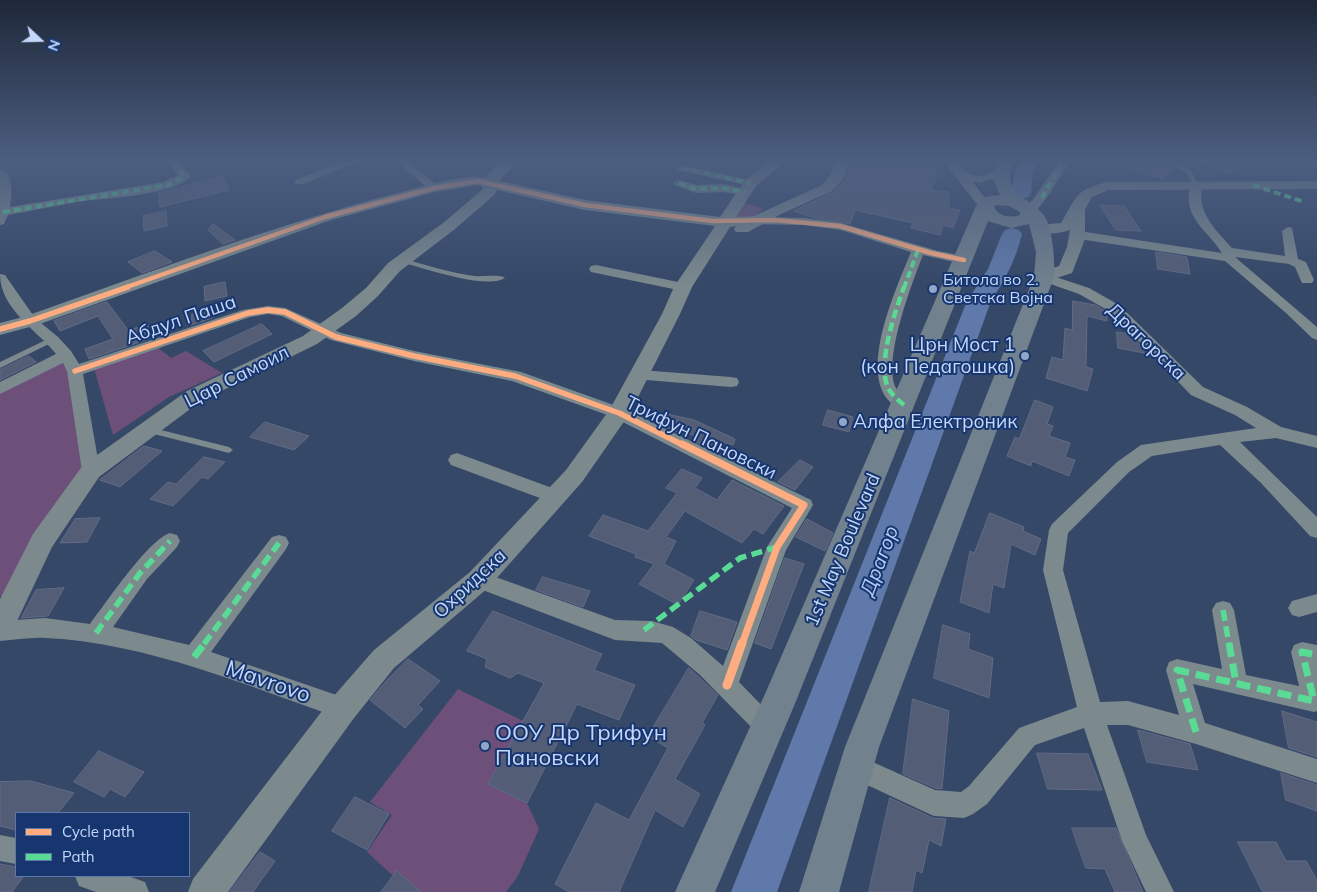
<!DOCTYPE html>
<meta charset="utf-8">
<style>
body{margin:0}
#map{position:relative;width:1317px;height:892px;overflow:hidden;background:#364868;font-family:Mulish,sans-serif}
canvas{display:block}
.legend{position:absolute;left:15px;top:812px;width:175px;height:65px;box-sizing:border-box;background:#173670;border:1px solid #5c77a8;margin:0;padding:6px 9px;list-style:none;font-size:15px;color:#c4d8fb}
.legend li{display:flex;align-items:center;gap:10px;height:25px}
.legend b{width:25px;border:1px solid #5c77a8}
.north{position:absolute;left:15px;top:15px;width:50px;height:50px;-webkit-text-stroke:4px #173670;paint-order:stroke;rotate:111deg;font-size:14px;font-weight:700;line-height:20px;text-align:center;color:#c4d8fb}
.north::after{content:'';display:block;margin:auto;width:18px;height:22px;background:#c4d8fb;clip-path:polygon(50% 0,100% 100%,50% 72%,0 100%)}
</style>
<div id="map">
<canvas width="1317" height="892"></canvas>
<ul class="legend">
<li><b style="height:6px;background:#ffac80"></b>Cycle path</li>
<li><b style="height:6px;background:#5adb95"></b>Path</li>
</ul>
<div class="north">N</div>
</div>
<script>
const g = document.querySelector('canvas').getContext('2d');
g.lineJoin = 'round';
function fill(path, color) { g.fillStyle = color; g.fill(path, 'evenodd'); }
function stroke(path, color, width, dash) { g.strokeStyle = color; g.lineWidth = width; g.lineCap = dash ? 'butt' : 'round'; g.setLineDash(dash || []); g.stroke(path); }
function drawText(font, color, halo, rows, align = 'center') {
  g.font = font + ' Mulish,sans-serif'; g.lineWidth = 4; g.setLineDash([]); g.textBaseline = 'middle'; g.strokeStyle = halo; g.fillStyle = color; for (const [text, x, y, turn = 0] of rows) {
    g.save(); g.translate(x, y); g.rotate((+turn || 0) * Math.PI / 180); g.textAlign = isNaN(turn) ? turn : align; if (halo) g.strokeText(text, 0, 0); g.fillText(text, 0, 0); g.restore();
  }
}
fill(new Path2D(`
 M745,203L764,209L749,220L733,218Z
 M157,347L171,358L186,351L222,373L169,397L113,435L94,368Z
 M66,355L91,471L15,596H0V389Z
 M458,689L523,721L488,784L527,803L539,829L518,876L506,892H411L367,852L392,815L370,802Z`), '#6d507a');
fill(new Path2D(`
 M1022,161H1041L1033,171L1031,193L1028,197L1021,199L1014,197L1011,193L1015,170Z
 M1012,228L1019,230L1022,234C1016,259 1005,280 991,301L777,892H731L967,301L988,269L1002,234L1005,230Z`), '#5f7aaa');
const building = new Path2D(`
 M852,161H934L937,177L930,190L949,192V208L960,210L953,228L943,225L940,235L911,228L913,223L855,210L850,224L815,218L793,211L833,192L845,180Z
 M1116,161H1160L1174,169L1162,179L1116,164Z
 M1200,161H1252L1231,174Z
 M223,176L229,190L160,207L159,193Z
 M1100,205L1124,206L1141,231L1116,230Z
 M166,211L167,226L144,231L143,216Z
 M213,224L235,240L223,244L208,230Z
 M155,251L172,262L142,273L128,262Z
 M1156,252L1187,257L1190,274L1158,269Z
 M225,282L227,296L205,301L204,287Z
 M1073,301L1095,305L1107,312V321L1087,316L1086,367L1093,369L1087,391L1046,378L1052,357L1063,360L1065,328L1072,330Z
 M107,302L128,330L148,325L149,339L89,359L85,349L113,339L98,316L60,331L54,321Z
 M213,307L212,318L191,325L192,314L198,313V310Z
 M262,324L272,334L214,362L203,351Z
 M1117,332L1129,334L1144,349V353L1118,348Z
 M29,356L36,362L0,380V370Z
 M1035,400L1053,407L1047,424L1053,426L1049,436L1070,443L1065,457L1075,460L1069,476L1032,461L1031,466L1007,456L1015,437L1019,439Z
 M828,410L853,417L849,432L823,425Z
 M667,414L694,420L735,439L733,445L719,441L712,450L694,441L697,436L674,431L662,425Z
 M265,422L309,436L294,450L250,437Z
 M144,446L162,451L120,487L100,480Z
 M204,457L225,462L208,479L202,477L173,506L150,499L168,482L176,484Z
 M800,460L813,467L795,490L778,482Z
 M682,469L702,478L695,488L717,500L732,480L784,506L763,534L754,529L742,543L685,511L666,537L676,541L664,564L694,580L678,605L639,584L654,564L635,557L636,554L589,536L603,515L648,531L677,493L666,488Z
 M990,513L1024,527L1023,531L1041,539L1035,555L1011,544L1004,588L993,584L989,613L960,602L970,551L974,553Z
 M100,518L87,542L60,543L75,519Z
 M807,519L833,533L825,551L796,537Z
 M785,558L804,564L771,649L755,643Z
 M543,577L590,591L583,607L536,590Z
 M64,588L48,616L21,618L36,590Z
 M493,611L602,654L594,670L635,685L619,720L577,704L527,803L488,784L544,683L518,673L510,678L485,667L487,659L467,651Z
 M700,611L737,622L727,650L696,640L691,636Z
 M943,625L970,634L968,649L993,658L989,698L934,678Z
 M408,659L440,681L418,705L423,709L405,728L370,700L389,678Z
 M689,668L718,695L702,723L705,725L675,779L700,794L683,827L655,810L619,892H569L555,884L596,803L629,820L668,748L648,736Z
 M913,699L949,711L942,789L935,788L903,774Z
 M1282,711L1317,722V757L1289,748Z
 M1138,730L1190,744L1198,770L1147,762Z
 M99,751L144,772L125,797L110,789L104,797L74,782Z
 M1037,753L1088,754L1102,790L1048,789Z
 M1281,773L1317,785V811L1286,800Z
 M31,781L74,793L58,813H16V830L0,826V782Z
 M355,797L389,814L367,850L332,831Z
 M890,798L933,818L946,819L941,846L929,840L922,873L916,870L912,892H869Z
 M1072,828H1116L1143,892H1115L1105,869L1086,868Z
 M1238,842H1276L1286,861H1306L1317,880V892H1263Z
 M260,852L275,861L253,892H230Z
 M0,864L16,867V876H24L12,892H0Z
 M397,871L421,892H381Z`);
fill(building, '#545d76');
stroke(building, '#626b86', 1);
fill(new Path2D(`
 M1162,161H1170L1191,171L1199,186L1194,187L1187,173Z
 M403,259C427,265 451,273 475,276C483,277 500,274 505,278C487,290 423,268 401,262L400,261Z
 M50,338H56L57,340L0,368V362Z
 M149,427L229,447L233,450L229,453L146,432L145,430L146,428Z`), '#7c898d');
fill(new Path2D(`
 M343,161H359L304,184H296L294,182L296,180Z
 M396,161H408L440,188L438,190H430Z
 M943,161H954C960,168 969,176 979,176C987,176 992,170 1000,172L1002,174L1000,176L979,183L972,181L991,206L989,209H981Z
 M1059,161H1071C1058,178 1049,198 1033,214H1025L1023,211L1035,197Z
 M1308,161H1317V166Z
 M171,162L187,161L182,165L191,176C174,196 102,198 76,202C53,206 31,211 8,215L4,224L0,225V168C14,172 12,196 10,207L163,182L178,175L169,164Z
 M682,165L754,181L756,183L750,186L678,170L676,168Z
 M679,180L697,185L723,184L741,188L743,190L737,194L723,192L696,193L675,185L673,183L675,181Z
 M1196,183L1202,186C1197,213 1215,229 1232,248L1285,256L1282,231L1288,227L1292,228L1298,259L1306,262L1314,280L1312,283H1302L1295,267L1289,264L1235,257L1317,327V340L1312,338L1286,313L1225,261L1079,239L1073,235L1079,231L1222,253C1207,229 1183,219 1190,186Z
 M754,217L804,218L841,223L938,251L969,257L971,260L964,264L923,255C912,283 882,361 896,388C900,395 908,398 912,405L910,409C901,412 896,408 890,402C858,370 897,287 911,252L841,230L804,225L750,224L748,221L750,218Z
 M596,265L683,283L690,287L683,291L591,272L589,269L591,266Z
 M1044,273L1089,288L1119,305L1203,387L1247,407L1281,427L1317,436V448L1276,438L1240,442L1317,517V538L1310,536L1261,483L1220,445L1152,456L1129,472L1068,533L1063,570L1100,702L1128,701L1179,715L1166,670L1169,662L1177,659L1222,669L1212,610L1216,603L1223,601L1230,603L1234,610L1246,675L1299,686L1291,652L1294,645L1302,642L1317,645V711L1314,712L1193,684L1205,723L1317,759V783L1196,744L1128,725H1107L1146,835L1174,892H1146L1122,841L1084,728L1035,745L987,804L973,814L964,818L934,816L925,812L848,776L845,767L848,758L857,755L935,790L961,792L969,786L1019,728L1077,707L1043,570L1049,530L1052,524L1117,462L1141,445L1256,428L1235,415L1191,395L1109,311L1079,294L1039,280L1037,277L1039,274Z
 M0,274L5,275L35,318L58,337L71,351L79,364L243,310L268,306L285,308L341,333L414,351L521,372L625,409L811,500L813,505L786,550L739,682L776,720L780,728L776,736L768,740L760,736L700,675L662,643L615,640L472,586L469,580L472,574L479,571L615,620L652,621L673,627L691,638L723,666L767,547L792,508L613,417L512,381L414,361L331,340L282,316L268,314L250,317L83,374L100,471L97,476L91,478L85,476L82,471L67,371L63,363L0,394V382L56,354C36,329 0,309 0,274Z
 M640,370L731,377L737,378L739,382L737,386L731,387L634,379L632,375L634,371Z
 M457,453L563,492L565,497L563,502L556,504L451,465L448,460L451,455Z
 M170,533L177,535L180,541L177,547L147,579L113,627L189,645L272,537L279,535L286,537L289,543L286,549L211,652L351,700L355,708L351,716L343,719C247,686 148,643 46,638C31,637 15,640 0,641V621L45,618L90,624C106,603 148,540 170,533Z
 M1317,594V612L1299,617L1292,615L1288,608L1292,601Z
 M0,835L16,838V864L0,861Z
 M75,876H128L145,882L149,892H96L79,886Z`), '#7c898d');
fill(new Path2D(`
 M502,161H518L502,177L500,181L585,200L720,217L745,180L769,161H786L756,186L736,217L754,216L822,185L829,177L836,161H850L843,179L832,191L781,214L748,232H736L734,229L736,226L730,227L692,287L680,314L630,413L582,482L488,588L394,668L354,718L228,892H188L193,879L332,698L374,650L470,572L566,470L610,409L662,314L674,287L715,226L585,210L497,190L494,195L455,229L400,271L378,296L356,316L317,344L201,401L99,477L52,547L10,636L0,640V599L33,534L83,465L187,391L303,336L342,308L366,288L388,263L443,223L482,190L483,187L478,185L435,192L331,220L37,325L0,335V323L23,317C146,274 268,227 394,194C418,188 462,173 486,178L490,172Z
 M1317,181V189L1108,190L1092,197L1085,209V239L1072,273L1044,282L1038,281L1035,277L1038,273L1059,266L1067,247L1070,230C1058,234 1047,235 1034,231L1032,228L1034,225L1061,223C1077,196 1075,190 1107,182Z`), '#7c898d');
fill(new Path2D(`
 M996,161H1012C1004,199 1023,192 1042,213C1053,224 1055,262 1054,277L879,747L839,892H799L845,747L1034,277L1036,252L1029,224L1011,228L988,221L794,706L715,892H675L765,694L976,206L984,197L1000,195L993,179ZM996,205L1009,206L1020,212V215C1010,218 999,217 994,207Z`), '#72818e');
stroke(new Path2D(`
 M682,168L750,183
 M679,183L696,189L723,188L745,192
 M1253,185L1304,202
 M1042,198L1059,167L1066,161
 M3,212L167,185L185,176L175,164L182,161
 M904,288L918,250`), '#5adb95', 4, [7, 4]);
stroke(new Path2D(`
 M904,405C898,400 892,395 888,388C877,363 895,312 904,287`), '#5adb95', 4.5, [9, 4.5]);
stroke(new Path2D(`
 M1223,610L1229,644
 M644,630L740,558L777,547
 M96,633L140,573L170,541
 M204,644L279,543`), '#5adb95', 5.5, [11, 5.5]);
stroke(new Path2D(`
 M1229,643L1236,683
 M194,657L205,643
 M1196,732L1177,670L1314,701L1302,652L1317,655`), '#5adb95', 7, [14, 7]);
stroke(new Path2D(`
 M124,288L325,217L434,188L478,181L585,205L713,221L775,220L840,226L931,253L964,260`), '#ffac80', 4.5);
stroke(new Path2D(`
 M0,329L30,321L128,287
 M75,371L248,313L268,310L285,312L336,337L414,356L515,376L619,413L685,446`), '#ffac80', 5.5);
stroke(new Path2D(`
 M682,444L804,505L777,547L742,644`), '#ffac80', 7);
stroke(new Path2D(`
 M727,685L742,643`), '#ffac80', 9);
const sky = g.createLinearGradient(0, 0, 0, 286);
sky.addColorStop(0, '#1e2839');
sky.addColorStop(0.56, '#4c5e80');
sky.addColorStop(1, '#4c5e8000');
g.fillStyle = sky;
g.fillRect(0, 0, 1317, 286);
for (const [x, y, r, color] of [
 [933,289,5,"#92a6c8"],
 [1025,356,5,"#92a6c8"],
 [843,422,5,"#92a6c8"],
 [485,746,5,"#92a6c8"]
]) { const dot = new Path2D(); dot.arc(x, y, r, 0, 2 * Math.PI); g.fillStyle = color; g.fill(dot); stroke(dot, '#173670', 2); }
drawText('16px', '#c4d8fb', '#173670', [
 ["Битола во 2.",943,280],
 ["Светска Војна",943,298]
], 'left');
drawText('19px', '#c4d8fb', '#173670', [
 ["Абдул Паша",181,320,-19],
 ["Драгорска",1146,342,44],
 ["Цар Самоил",237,377,-27],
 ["Трифун Пановски",701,438,26],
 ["1st May Boulevard",843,550,-67],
 ["Охридска",470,584,-43]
]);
drawText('19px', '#c4d8fb', '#173670', [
 ["Црн Мост 1",1015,345],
 ["(кон Педагошка)",1015,367],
 ["Алфа Електроник",853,422,"left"]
], 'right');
drawText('italic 20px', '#b4cefa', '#173670', [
 ["Драгор",880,561,-69]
]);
drawText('22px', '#c4d8fb', '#173670', [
 ["Mavrovo",268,682,19]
]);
drawText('22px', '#c4d8fb', '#173670', [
 ["ООУ Др Трифун",495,733],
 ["Пановски",495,758]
], 'left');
</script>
